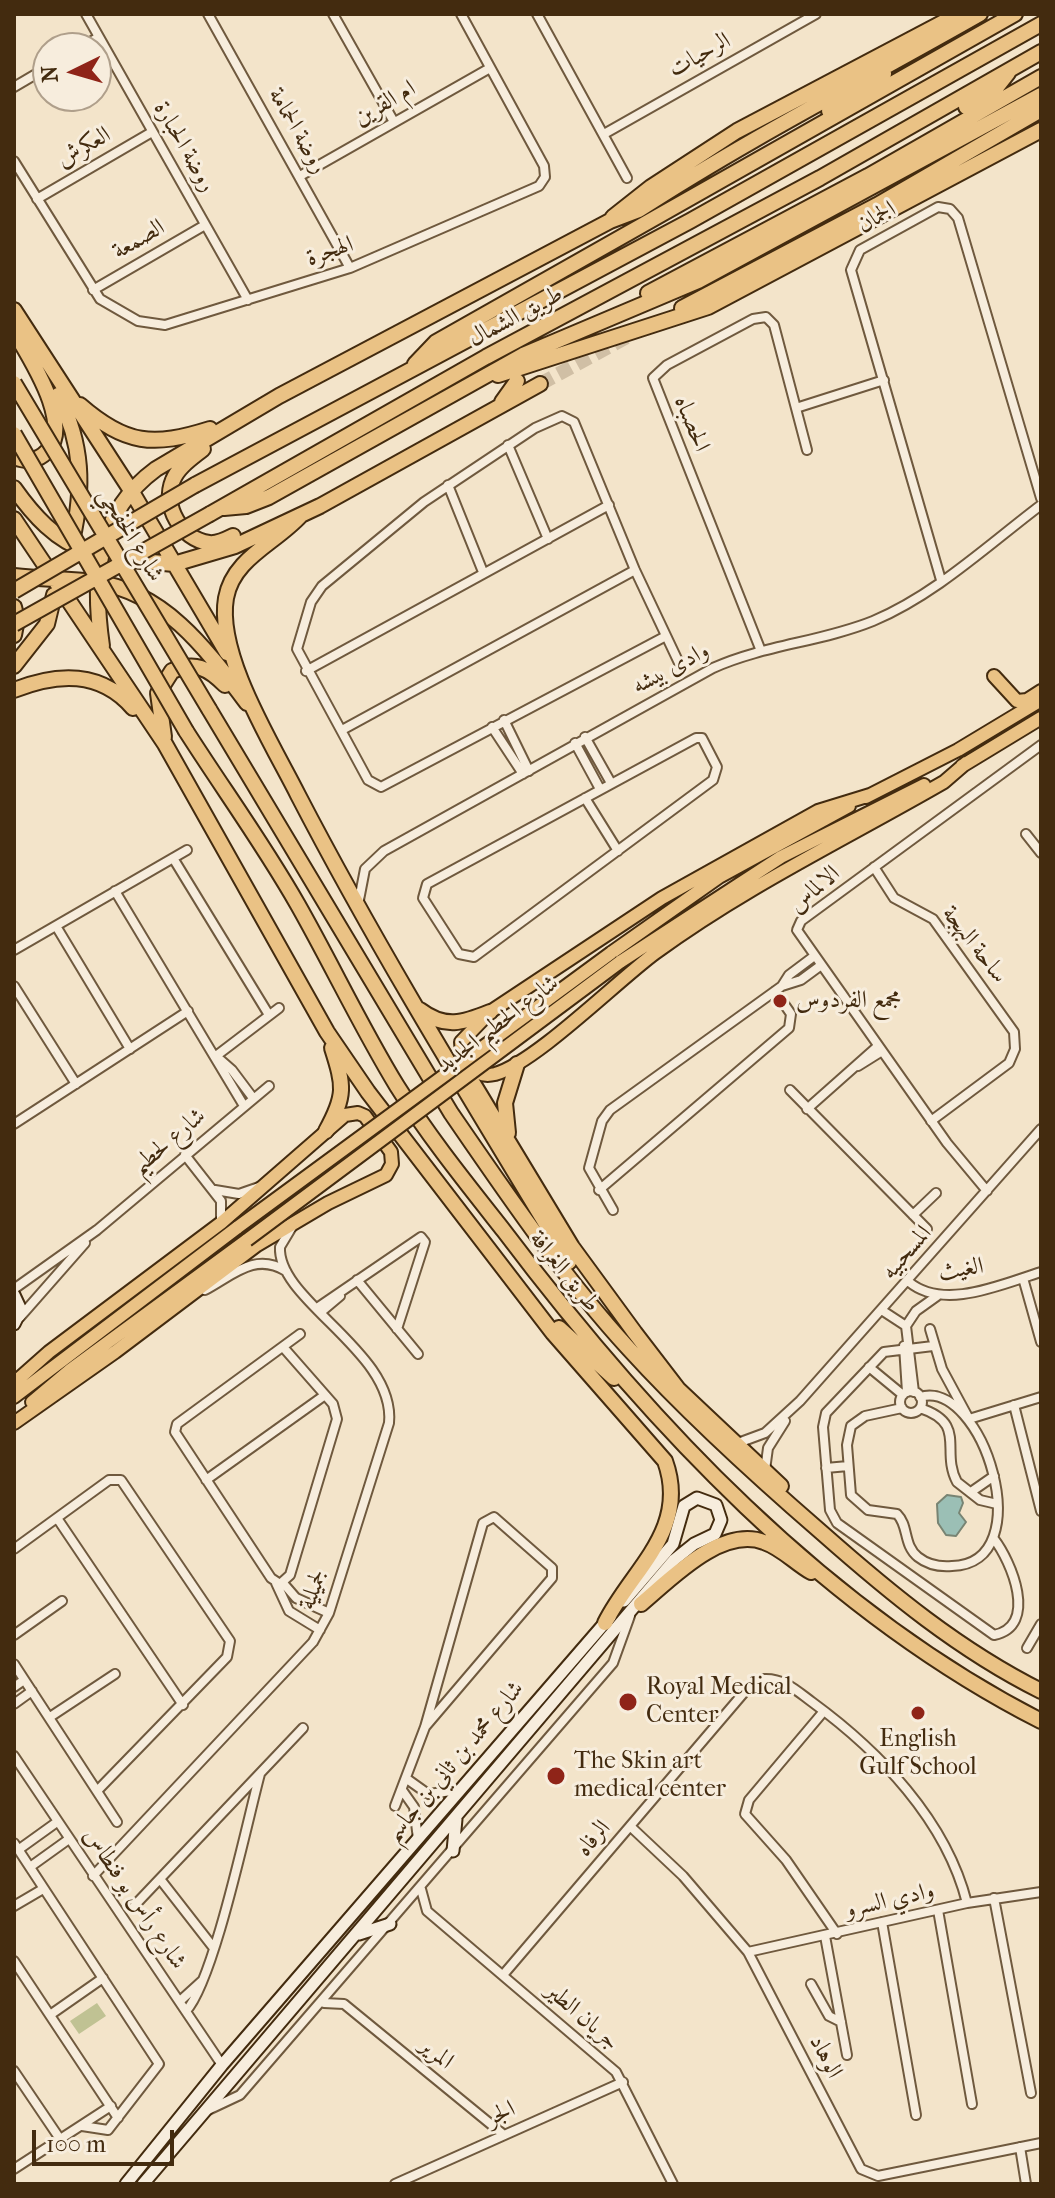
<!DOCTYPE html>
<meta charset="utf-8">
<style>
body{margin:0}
#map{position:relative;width:1055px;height:2198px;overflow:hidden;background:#f3e4ca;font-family:"IM FELL French Canon",serif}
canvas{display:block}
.frame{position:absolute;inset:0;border:16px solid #432b0f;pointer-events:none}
.north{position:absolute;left:32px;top:32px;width:80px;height:80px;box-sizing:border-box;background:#f7eddd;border:2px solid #af9f8b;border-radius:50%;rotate:265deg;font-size:22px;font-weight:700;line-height:32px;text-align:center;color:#432b0f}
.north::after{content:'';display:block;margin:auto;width:28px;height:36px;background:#8f2418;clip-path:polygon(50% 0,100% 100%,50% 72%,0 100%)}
.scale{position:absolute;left:32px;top:2130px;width:142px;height:36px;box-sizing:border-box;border:4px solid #432b0f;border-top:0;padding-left:10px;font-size:24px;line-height:28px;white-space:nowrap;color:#432b0f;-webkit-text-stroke:6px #f7eddd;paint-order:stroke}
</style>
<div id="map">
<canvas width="1055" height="2198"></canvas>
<div class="frame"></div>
<div class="north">N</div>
<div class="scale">100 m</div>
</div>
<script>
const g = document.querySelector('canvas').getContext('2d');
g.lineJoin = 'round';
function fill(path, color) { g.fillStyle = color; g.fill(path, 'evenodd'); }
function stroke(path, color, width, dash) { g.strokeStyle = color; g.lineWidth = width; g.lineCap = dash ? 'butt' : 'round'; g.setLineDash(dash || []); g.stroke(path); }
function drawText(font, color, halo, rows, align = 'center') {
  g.font = font + ' "IM FELL French Canon",Amiri,serif'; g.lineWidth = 6; g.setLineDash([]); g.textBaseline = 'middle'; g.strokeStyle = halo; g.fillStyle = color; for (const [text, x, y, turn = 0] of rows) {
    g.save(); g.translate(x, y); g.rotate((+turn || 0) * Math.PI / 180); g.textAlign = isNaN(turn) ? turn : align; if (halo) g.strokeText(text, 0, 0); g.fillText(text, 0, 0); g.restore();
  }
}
fill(new Path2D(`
 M97,2003L106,2016L79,2034L70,2021Z`), '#c0c293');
const water = new Path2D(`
 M947,1495L961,1497L963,1503L959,1513L966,1522L956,1536L946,1535L938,1523L937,1504Z`);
fill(water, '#9bbfb5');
stroke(water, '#788473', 2);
stroke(new Path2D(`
 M540,384L627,337`), '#d0bfa5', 14, [14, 7]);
const street = new Path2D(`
 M86,14L248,300
 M208,14L350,268
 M333,14L394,122
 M537,14L627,178
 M80,48L99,37
 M14,87L48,67
 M604,134L816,14
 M14,161L100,299L138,321L165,325L350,268L539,186L545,177L544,166L461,14
 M300,176L490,68
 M37,199L152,132
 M93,290L205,225
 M796,408L884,380
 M508,445L548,539
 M448,485L483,572
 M941,580L851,270L860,250L938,207L950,209L958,218L1041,498
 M666,636L381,787L368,780L297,649L311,602L322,586L424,502L535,428L562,416L574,422L635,570L679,663
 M761,651L653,378L667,365L753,319L766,317L774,325L807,450
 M306,671L609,505
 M504,720L529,771
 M492,727L523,774
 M342,730L635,570
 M585,737L611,783
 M702,738L717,767L713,780L474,957L459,954L423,898L427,884L696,738Z
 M575,743L600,789
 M585,798L618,851
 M1026,834L1041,853
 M173,858L269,1015
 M874,867L894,898L933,919L1014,1032L1015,1049L1009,1063L931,1121
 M115,891L244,1106
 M359,900L365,869L384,851L713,668C764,645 821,642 873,621C935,595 988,545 1041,505
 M56,926L130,1049
 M14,950L187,850
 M14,986L76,1084
 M782,986L801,980L820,966
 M216,1056L279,1008
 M216,1056L232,1070L253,1098
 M858,1066L882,1051
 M790,1090L927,1229
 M807,1109L878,1046
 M14,1124L188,1011
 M185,1155L221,1201V1222
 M215,1190L239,1194L259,1187
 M599,1190L789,1028L791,1014L775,991
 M987,1191L947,1143L797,930L801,921L1041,745
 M613,1210L589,1168L602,1121L610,1110L782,986L789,975L813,957
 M913,1215L936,1193
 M1023,1278L1041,1342
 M357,1280L418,1354
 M909,1282C944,1311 1002,1284 1041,1272
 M14,1289L97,1230L269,1086
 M205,1290C233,1275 255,1252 286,1271
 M317,1308L421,1237L425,1242L397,1329
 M883,1311L906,1326
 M321,1312L340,1296
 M20,1317L85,1243
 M930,1329L942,1369L969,1419L1041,1397
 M904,1346L907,1392
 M933,1346L884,1352L826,1413L823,1427L830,1510L837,1523L994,1635C1039,1626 1011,1561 994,1539
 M283,1347L333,1404L337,1419L290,1575L280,1584L271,1578L175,1432L177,1424L300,1334
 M869,1367L903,1395
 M900 1402a11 11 0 1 1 22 0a11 11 0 1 1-22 0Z
 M914,1392L906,1326L916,1311L937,1296
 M1014,1405L1041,1511
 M902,1408L865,1416L851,1426L847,1445L851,1495L868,1510L897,1514C909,1526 903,1545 918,1557C928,1565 940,1567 952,1566C1042,1564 982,1377 920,1397
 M920,1408C968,1424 940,1450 957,1482L980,1500L997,1504
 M738,1443L765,1433L800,1401L1041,1129
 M826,1468L848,1466
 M765,1470L768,1448L785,1421
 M206,1480L325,1395
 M971,1492L994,1476
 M57,1518L183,1705
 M14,1549L109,1480H121L230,1641L227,1657L97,1791
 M276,1583L289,1611L320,1630
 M283,1583L296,1598L329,1613
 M14,1635L62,1601
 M1027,1648L1041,1624
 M14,1664L117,1822
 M14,1687L24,1680
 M14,1704L32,1691
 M824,1711L749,1800L745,1814L786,1860L837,1934
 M50,1717L115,1674
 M14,1756L222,2065
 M407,1779L428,1794L460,1790
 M402,1790L414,1807L418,1839
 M395,1806L425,1727L483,1523L494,1517L552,1568V1578L425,1727
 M631,1827L683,1876L748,1952L861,2169L878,2176L1041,2143
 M14,1843L159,2064L108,2130L82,2126
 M18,1850L57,1822
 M30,1867L69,1839
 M93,1876L313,1642L329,1613L389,1423C396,1352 277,1301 280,1247L292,1227
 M160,1879L213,1947
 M421,1889L427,1911L616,2072L673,2184
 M994,1898L1031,2093
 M135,1905L303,1728
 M14,1906L43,1889
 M938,1910L972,2104
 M882,1922L916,2115
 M825,1936L847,2055
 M748,1952L967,1903L1041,1892
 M14,1961L118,2118
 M503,1975L747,1689L764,1679C784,1678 797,1691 812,1702C879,1751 946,1820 967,1903
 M811,1984L829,2016L841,2022
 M180,2001L202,1981
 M324,2003L344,2004L504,2135
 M186,2011C214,1981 247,1822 260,1774
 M50,2015L103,1978
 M14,2071L60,2139
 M206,2111L240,2095L613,1663L630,1616
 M1020,2147L1026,2184
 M14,2169L111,2106
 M395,2184L623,2082`);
const secondary = new Path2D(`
 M14,1295L21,1310L14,1324
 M453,1851L456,1819
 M359,1934L390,1924
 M126,2184L222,2065L610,1617
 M143,2184L674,1560L694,1544L715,1534L721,1520L716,1505L697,1498L684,1506L673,1544L624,1601`);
const primary = new Path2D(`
 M994,676L1017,701L1027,700L1041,691
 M962,766L1041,718
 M870,795L818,811L662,898L490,1012L461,1042C461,1061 474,1079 495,1074C535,1063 617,981 655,953C745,887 847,838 944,782L966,763
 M866,797L958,750L1041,700
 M611,953L719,877L849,806
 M620,962L781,857L924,785
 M14,1383L49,1352L221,1223L345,1115L358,1113L365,1116L391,1152L392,1164L386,1175L328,1203L257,1245L115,1352L14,1423
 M14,1397L238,1227
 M32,1402L70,1370L247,1240`);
const highway = new Path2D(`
 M966,107L997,87L1008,73
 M829,111L884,74
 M613,217L651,187L737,131L959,14
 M648,293L868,176L1041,77
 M682,308L877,205L1041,110
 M14,310L132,492L227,653
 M14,331C29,357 78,430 43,455C34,462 24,461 14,457
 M415,364L436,342L1015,14
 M498,375L708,307L1041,130
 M58,395C83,444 84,488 72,541
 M502,402L517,381
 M80,405C126,445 153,447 210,429
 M203,449C192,458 178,467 173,480C162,506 181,539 209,543C217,544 225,540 233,536
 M195,485L690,221L1041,24
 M14,488C33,515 56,541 88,551
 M224,508L246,506L269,497L523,355L698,281L1041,95
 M210,514L486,357L820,178L1041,52
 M301,515C276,543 233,558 226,598C216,655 273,745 298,795C381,955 476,1108 569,1262
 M14,519L165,744L327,1032L368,1092L553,1333L665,1461C690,1530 631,1570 605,1623
 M120,559L174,564L235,546L320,506L540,384
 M14,576C41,579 68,579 95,582C165,592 207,650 247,703
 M14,607L17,619L14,635
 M102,646C92,578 96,513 156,469L279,396L610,221L639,210C750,138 866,79 980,14
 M14,666L47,624L54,595
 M14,690C57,673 100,670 133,708
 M209,709L451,1113C506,1193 563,1277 629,1349C689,1415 754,1474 821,1532C890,1593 959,1650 1041,1691
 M186,731C223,789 264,845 298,905C332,965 361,1027 397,1086C429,1137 467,1184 504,1231C648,1422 825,1611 1041,1721
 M164,737L158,693L172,671C195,661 208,668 225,685
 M420,1010C445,1029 463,1023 490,1012
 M462,1065L572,1247L635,1333L678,1389L781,1486
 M326,1131C346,1095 344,1086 332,1048
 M508,1133L505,1103L517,1064
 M559,1328L614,1378
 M641,1604C671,1579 721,1526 764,1542C782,1548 795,1563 811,1572`);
stroke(street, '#6f593e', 12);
stroke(secondary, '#432b0f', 15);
stroke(primary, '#432b0f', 16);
stroke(highway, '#432b0f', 18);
stroke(street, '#f7eddd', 8);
stroke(secondary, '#f7eddd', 11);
stroke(primary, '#eac285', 12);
stroke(highway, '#eac285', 14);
const primaryBridge = new Path2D(`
 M238,1227L611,953
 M247,1240L620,962`);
const highwayBridge = new Path2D(`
 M14,383L209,709
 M14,434L186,731
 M14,591L195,485
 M14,624L210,514`);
stroke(primaryBridge, '#432b0f', 16, []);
stroke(highwayBridge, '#432b0f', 18, []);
stroke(primaryBridge, '#eac285', 12);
stroke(highwayBridge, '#eac285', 14);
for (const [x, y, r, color] of [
 [780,1001,8,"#8f2418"],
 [628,1702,10,"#8f2418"],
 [918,1713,8,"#8f2418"],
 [556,1776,10,"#8f2418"]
]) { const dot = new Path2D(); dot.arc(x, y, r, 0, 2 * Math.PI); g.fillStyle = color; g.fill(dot); stroke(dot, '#f7eddd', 3); }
drawText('24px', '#432b0f', '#f7eddd', [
 ["الرحيات",700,56,-29],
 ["ام القرين",385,104,-30],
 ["روضة الحمامة",297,131,60],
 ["روضة الحبارة",184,147,60],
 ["العكرش",84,148,-30],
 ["الجمان",877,218,-30],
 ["الصمعة",139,240,-30],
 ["الهجرة",330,252,-19],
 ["طريق الشمال",516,317,-28],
 ["الحصباه",691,424,68],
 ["شارع الخفجي",130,535,59],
 ["وادى بيشه",671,669,-28],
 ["الالماس",815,890,-41],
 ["ساحة البهجة",974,945,52],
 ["شارع الحطيم الجديد",498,1025,-37],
 ["شارع لحطيم",169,1142,-40],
 ["المسحبيه",907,1253,-49],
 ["الغيث",961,1270,-9],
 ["طريق الغرافة",564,1272,51],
 ["لجميلية",314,1590,-69],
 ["شارع محمد بن ثاني بن جاسم",455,1762,-50],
 ["الرفاه",594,1839,-49],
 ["شارع رأس بو فنطاس",134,1899,56],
 ["وادي السرو",890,1901,-13],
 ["جريان الطير",582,2017,41],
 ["المرير",436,2054,39],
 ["الوهاد",825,2057,63],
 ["الجر",501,2114,-24]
]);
drawText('24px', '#432b0f', '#f7eddd', [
 ["مجمع الفردوس",796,1001],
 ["Royal Medical",646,1688],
 ["Center",646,1716],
 ["English",918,1740,"center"],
 ["Gulf School",918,1768,"center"],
 ["The Skin art",574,1762],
 ["medical center",574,1790]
], 'left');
</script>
